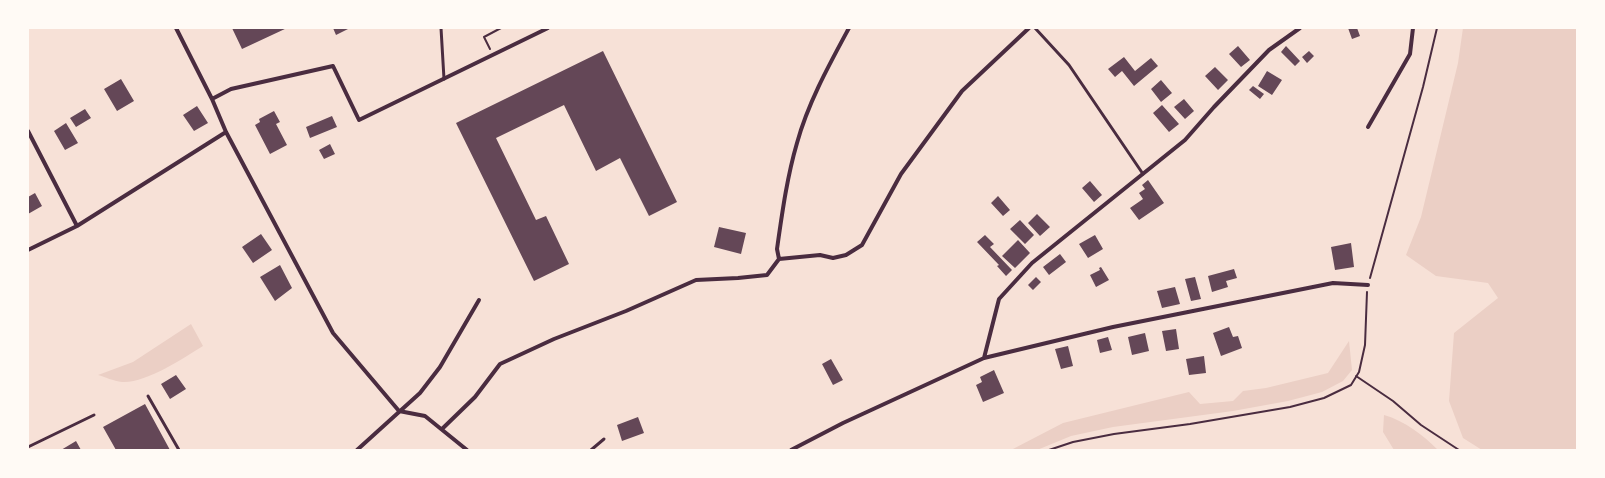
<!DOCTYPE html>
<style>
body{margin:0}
#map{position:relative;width:1605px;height:478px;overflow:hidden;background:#f7e1d7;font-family:"Open Sans",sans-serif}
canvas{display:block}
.frame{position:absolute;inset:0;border:29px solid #fffaf5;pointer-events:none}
</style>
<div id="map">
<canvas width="1605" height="478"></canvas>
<div class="frame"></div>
</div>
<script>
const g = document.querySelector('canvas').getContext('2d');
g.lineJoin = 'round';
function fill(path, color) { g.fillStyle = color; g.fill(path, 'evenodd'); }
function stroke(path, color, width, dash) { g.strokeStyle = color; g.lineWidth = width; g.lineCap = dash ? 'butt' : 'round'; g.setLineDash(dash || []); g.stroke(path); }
fill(new Path2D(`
 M1463,28H1577V450H1482L1463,438L1449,401L1454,333L1498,298L1488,283L1436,276L1406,255L1421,217L1458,63Z
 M191,324L203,346C184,358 144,384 122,382C113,381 105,377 98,375L133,362Z
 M1349,341L1352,370L1343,381L1322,392L1288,401L1233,411L1113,427L1071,436L1037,450H1011L1063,423L1189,392L1200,404L1233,401L1243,391L1266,388L1328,373Z
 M1384,415C1405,421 1423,435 1438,450H1394L1383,432Z`), '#ebcfc5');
fill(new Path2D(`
 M232,28H287L242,49Z
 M333,28H350L336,35Z
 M1348,28H1357L1360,36L1352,39Z
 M1238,46L1250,60L1241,67L1229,54Z
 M1286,46L1300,61L1295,66L1281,52Z
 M603,51L677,202L649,216L620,158L596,171L564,105L496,138L536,220L546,216L569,264L534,281L456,123Z
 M1309,51L1314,56L1307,63L1302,57Z
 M1124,57L1135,71L1151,58L1158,66L1134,86L1122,71L1115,77L1108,69Z
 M1215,67L1228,80L1218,90L1205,76Z
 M1267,71L1282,80L1272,95L1258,86Z
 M121,79L134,101L117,111L104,89Z
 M1161,80L1172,93L1161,102L1151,89Z
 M1253,86L1264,94L1260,99L1249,90Z
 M1184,99L1194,111L1185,119L1174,107Z
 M1162,105L1179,124L1169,132L1153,113Z
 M197,106L208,123L194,131L183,115Z
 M85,109L91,118L76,127L70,118Z
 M274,111L280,122L276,124L287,145L270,154L255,125L260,122L259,119Z
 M332,116L337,127L310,138L306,127Z
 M66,123L78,143L65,150L54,131Z
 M330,144L335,154L324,159L319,150Z
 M1148,180L1164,203L1139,220L1130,208L1143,199L1139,193L1145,189L1142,185Z
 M1090,181L1102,195L1094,202L1082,188Z
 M35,193L42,206L28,214V197Z
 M998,196L1010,210L1003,216L991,203Z
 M1037,214L1050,227L1040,236L1028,223Z
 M1020,220L1034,235L1025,244L1010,229Z
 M719,227L746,233L741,254L714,247Z
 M261,234L272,250L253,263L242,247Z
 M985,235L994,244L990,247L1012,270L1006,276L997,266L999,265L977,242Z
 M1095,235L1103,249L1088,258L1079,244Z
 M1018,240L1030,253L1015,268L1002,256Z
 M1351,243L1354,267L1335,270L1331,247Z
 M1060,254L1066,262L1049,275L1043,267Z
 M280,265L292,288L275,301L260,277Z
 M1101,267L1109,280L1096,287L1090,275L1100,270L1099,268Z
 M1234,269L1237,278L1226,281L1228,287L1212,292L1208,276Z
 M1036,277L1041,282L1033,290L1028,285Z
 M1195,277L1201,299L1191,301L1185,279Z
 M1175,287L1180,304L1162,308L1157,291Z
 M1229,327L1233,337L1238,336L1242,348L1221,356L1213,333Z
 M1176,329L1179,349L1166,351L1162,331Z
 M1145,333L1149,351L1132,355L1128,337Z
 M1108,337L1112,350L1100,353L1097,340Z
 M1068,346L1073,366L1061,369L1055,349Z
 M1204,356L1206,373L1189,375L1186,359Z
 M831,359L843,380L833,385L822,364Z
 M994,370L1004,393L983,402L976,385L982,382L980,377Z
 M176,375L186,389L170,399L161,384Z
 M145,404L170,450H116L103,427Z
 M638,417L644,433L622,441L617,425Z
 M76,441L81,450H61Z`), '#644757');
stroke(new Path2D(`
 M490,49L484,37L501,28
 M1370,278L1423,87L1437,28
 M1356,376L1393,401L1421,425L1459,450
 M1049,450L1073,442L1114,434L1190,424L1290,407L1324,398L1351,385L1359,372L1365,345L1367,292`), '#4a2c40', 2);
stroke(new Path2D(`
 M441,28L444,79
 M1035,28L1069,65L1143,174
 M148,396L179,450
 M28,447L94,415
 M591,450L604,439`), '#4a2c40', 3);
stroke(new Path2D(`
 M176,28L212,99L226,132L333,333L399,411L425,416L467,450
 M212,99L231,89L333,66L359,120L548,28
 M1368,127L1410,54L1413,28
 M28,131L77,226
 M28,250L77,226L226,132
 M779,259L820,255L833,258L846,255L862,245L901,174L962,91L1029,28
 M984,358L999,299L1032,263L1185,140L1214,107L1269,50L1300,28
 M442,429L475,397L500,364L554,339L626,311L696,280L738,278L767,275L779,259L777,249C782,214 787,177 797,143C808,103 829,65 849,28
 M357,450L420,393L440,367L479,300
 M791,450L843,423L984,358L1113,327L1333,283L1368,285`), '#4a2c40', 4);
</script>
